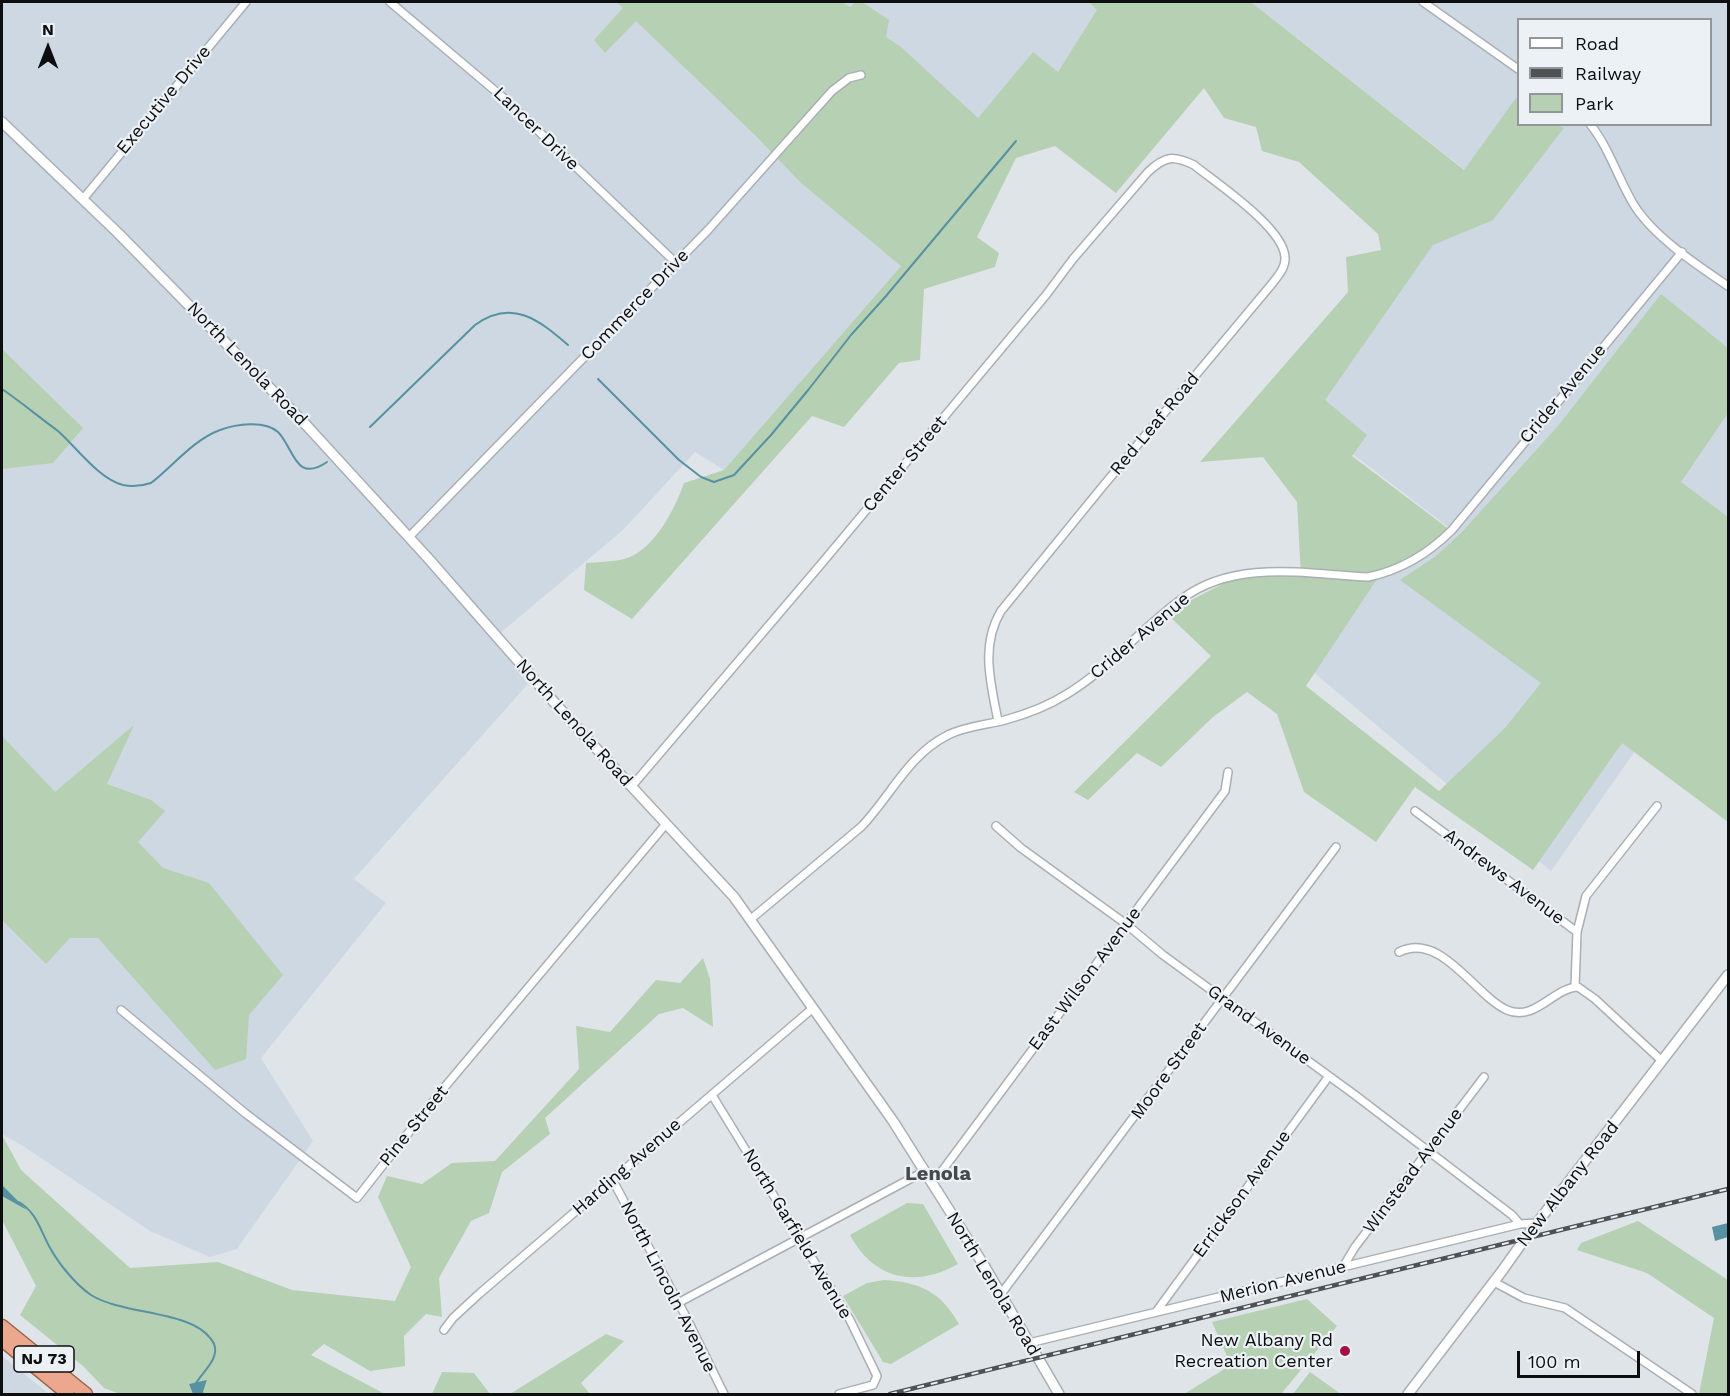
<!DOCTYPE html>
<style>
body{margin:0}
#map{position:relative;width:1730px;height:1396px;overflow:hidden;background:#dfe4e9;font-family:"Work Sans",sans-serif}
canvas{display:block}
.frame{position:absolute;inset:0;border:3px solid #0c0e10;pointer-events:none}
.legend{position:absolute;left:1517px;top:18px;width:195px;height:108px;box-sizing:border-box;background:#ecf1f6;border:2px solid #92969a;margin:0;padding:8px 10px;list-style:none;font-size:18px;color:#0c0e10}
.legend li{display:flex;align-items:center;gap:12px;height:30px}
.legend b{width:30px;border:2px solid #92969a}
.north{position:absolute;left:18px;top:18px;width:60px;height:60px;-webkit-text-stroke:4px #ecf1f6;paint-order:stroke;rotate:0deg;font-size:16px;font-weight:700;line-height:24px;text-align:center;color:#0c0e10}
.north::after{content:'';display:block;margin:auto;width:21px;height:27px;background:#0c0e10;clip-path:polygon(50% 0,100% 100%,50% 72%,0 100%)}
.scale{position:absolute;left:1517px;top:1351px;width:123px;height:27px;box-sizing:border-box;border:3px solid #0c0e10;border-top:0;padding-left:8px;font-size:18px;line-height:21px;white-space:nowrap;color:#0c0e10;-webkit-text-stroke:4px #ecf1f6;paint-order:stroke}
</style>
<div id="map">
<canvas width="1730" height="1396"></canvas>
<div class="frame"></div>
<ul class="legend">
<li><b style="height:8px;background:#fff"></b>Road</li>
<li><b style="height:8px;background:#4f5255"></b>Railway</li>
<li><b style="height:16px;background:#b6d0b4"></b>Park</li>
</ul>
<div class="north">N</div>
<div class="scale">100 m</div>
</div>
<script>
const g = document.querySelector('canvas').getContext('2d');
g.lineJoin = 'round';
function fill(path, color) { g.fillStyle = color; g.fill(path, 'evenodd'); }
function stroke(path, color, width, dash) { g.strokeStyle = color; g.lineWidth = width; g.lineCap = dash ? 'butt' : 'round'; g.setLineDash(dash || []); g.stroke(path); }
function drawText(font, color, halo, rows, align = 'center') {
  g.font = font + ' "Work Sans",sans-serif'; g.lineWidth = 4.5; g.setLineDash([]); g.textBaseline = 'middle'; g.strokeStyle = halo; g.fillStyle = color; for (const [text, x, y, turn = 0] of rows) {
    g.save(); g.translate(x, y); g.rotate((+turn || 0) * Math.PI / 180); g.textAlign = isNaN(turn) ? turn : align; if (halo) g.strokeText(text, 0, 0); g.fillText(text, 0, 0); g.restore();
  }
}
fill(new Path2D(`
 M2,2H1114L1061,74L901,266L724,470L695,452L622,531L493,639L528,684L354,879L386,903L261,1058L313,1141L237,1249L210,1257L150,1231L23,1146L2,1134Z
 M1251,2H1728V811L1642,741L1551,871L1276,641L1319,574L1407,565L1452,530L1303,416L1480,182ZM1518,20H1710V124H1518Z
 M2,1356L13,1365L49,1394H2Z`), '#cdd8e2');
fill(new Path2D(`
 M616,2H842L850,7L855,2H862L889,20L886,37L901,47L978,118L1033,52L1058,72L1097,10L1089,2H1251L1464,170L1516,98L1518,100V124L1558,125L1564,128L1493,220L1433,245L1325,400L1367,435L1352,456L1450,530L1395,570L1381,573L1306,686L1439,791L1505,728L1541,683L1400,580L1436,556L1461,533L1558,426L1661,294L1728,348V413L1681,482L1728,517V822L1622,743L1533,870L1415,787L1376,842L1304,792L1277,714L1247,692L1213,717L1161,767L1137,753L1088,800L1074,792L1211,656L1166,613L1242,574L1301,577L1297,502L1263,457L1200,462L1348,292L1346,257L1381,250L1378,234L1299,162L1262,151L1256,127L1224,118L1204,88L1116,193L1055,146L1016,158L977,237L999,253L995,267L924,289L920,360L899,363L844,427L812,416L632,619L584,590L586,563C598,562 612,562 624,559C653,552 675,509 684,483L724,470L901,266L800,182L756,136L636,21L605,53L594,40L623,8Z
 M2,349L83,428L53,463L2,469Z
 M134,725L107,784L151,800L165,811L138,842L163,868L209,883L283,975L249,1015L246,1059L215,1070L98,938H70L46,964L2,920V736L55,792Z
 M703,958L710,979L713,1027L683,1008L659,1014L545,1118L550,1134L502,1172L489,1213L471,1221L439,1278L442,1317L426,1314L404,1336L405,1366L370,1371L324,1344L311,1355L385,1394H204L203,1392L207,1381L189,1384L193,1394H120L104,1388L83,1366L20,1315L36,1286L2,1220V1135L21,1170L130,1268L218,1262L292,1290L395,1301L411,1267L378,1197L387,1176L422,1184L452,1163L495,1161L579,1069L576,1026L610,1032L656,980L680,983Z
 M907,1203L923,1204L958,1264C916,1288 874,1280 850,1235Z
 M1638,1221L1728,1280V1394H1699L1714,1318L1647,1273L1577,1250L1581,1243Z
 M884,1280C920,1282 941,1292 959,1324L891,1364L883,1362L843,1296L867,1283Z
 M1307,1299L1337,1326L1281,1394H1184L1231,1365L1212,1322Z
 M606,1334L624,1341L581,1383L590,1394H510Z
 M442,1372L474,1373L490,1394H432Z
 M1310,1372L1341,1394H1293Z`), '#b6d0b4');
fill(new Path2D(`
 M2,1185L27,1210L2,1196Z
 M1728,1223V1237L1715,1241L1712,1227Z
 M207,1380L203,1392L204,1394H193L189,1384Z`), '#5891a1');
stroke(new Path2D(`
 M598,379L679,460L701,477L714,482L734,475L771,435L809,389L851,335L886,296L1016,141
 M2,389C21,402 39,417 58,431C76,447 99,479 123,485C132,487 142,486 151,483C173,466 193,440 220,430C236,424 265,420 278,432C294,448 295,484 327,462
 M370,427L475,325C512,298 539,320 568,345
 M19,1202C36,1212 40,1229 49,1246C58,1263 75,1284 91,1295C123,1315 190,1310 211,1339C224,1355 204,1370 196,1383`), '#5891a1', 2);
const minor = new Path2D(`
 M390,2L506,100L676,263
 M1423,2L1518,69
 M1590,124C1610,149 1618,179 1634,205C1654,237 1697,265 1728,286
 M83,199L246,2
 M409,537L708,230L832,91L849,78L861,75
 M632,786L822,563L1046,295L1073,259L1148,172C1165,156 1173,155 1194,165C1216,183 1283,227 1285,257C1286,268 1277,277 1271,285L1103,486L1001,611C980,646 991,684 998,721
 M1415,811L1577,932L1575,987
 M996,826L1021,848L1126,924L1163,955L1355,1095L1512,1215L1520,1224
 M751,919L861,827C891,796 908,755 948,735C966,726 986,725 1005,720C1027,714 1048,706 1067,694C1110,668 1142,627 1183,598C1236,559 1307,574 1368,577C1402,570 1428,554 1452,530L1682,252
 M1577,932L1586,896L1657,806
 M1399,952C1441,931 1474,995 1507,1010C1535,1022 1553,988 1578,987L1595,999L1662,1061
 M121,1010L245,1113L357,1198L443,1089L666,824
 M712,1095L850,1320L877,1376L873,1385L839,1394
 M612,1179L684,1313L724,1394
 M931,1180L942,1171L1225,791L1228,772
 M1343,1267L1355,1247L1484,1077
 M1494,1282L1524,1298L1565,1308L1692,1394
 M1001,1294L1336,847
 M678,1303L925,1171
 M1156,1312L1329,1076
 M444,1330L453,1318L479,1294L813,1008
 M1029,1343L1520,1224L1537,1223`);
const secondary = new Path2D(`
 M2,122L118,233L307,426L427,557L568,718L734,897L893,1121L985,1267L1059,1394
 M1408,1394L1502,1271L1524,1240L1728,975`);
const trunk = new Path2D(`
 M2,1326L86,1394
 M2,1340L68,1394`);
stroke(minor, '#aaafb4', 10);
stroke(secondary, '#aaafb4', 12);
stroke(trunk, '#9a6450', 15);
stroke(minor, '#fff', 7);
stroke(secondary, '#fff', 9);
stroke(trunk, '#eca88e', 12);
const rail = new Path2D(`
 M890,1394L1728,1189`);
stroke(rail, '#4f5255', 4.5);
stroke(rail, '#ecf1f6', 2, [7]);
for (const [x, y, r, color] of [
 [1345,1351,6,"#a70f42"]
]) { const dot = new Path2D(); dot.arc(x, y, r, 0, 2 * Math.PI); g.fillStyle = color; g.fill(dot); stroke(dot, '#ecf1f6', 2); }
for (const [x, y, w] of [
 [44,1359,60]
]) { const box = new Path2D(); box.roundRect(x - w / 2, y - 13, w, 26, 4.5); g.fillStyle = '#ecf1f6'; g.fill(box); stroke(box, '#0c0e10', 1.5); }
drawText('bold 16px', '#0c0e10', null, [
 ["NJ 73",44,1359]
]);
drawText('18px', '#0c0e10', '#ecf1f6', [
 ["Executive Drive",164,100,-50],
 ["Lancer Drive",536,129,44],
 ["Commerce Drive",635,305,-46],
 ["North Lenola Road",247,364,46],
 ["Crider Avenue",1563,394,-50],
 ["Red Leaf Road",1155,424,-50],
 ["Center Street",905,464,-50],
 ["Crider Avenue",1140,636,-40],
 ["North Lenola Road",574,723,48],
 ["Andrews Avenue",1504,877,37],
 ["East Wilson Avenue",1085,979,-53],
 ["Grand Avenue",1259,1025,36],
 ["Moore Street",1169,1071,-54],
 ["Pine Street",414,1126,-51],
 ["Harding Avenue",627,1167,-41],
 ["Winstead Avenue",1413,1171,-53],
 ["New Albany Road",1568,1184,-52],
 ["Errickson Avenue",1242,1194,-54],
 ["North Garfield Avenue",797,1234,59],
 ["Merion Avenue",1283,1282,-14],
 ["North Lenola Road",993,1284,59],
 ["North Lincoln Avenue",668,1287,63]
]);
drawText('18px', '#0c0e10', '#ecf1f6', [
 ["New Albany Rd",1333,1341],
 ["Recreation Center",1333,1362]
], 'right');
drawText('bold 20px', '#45494d', '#ecf1f6', [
 ["Lenola",938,1174]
]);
</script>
